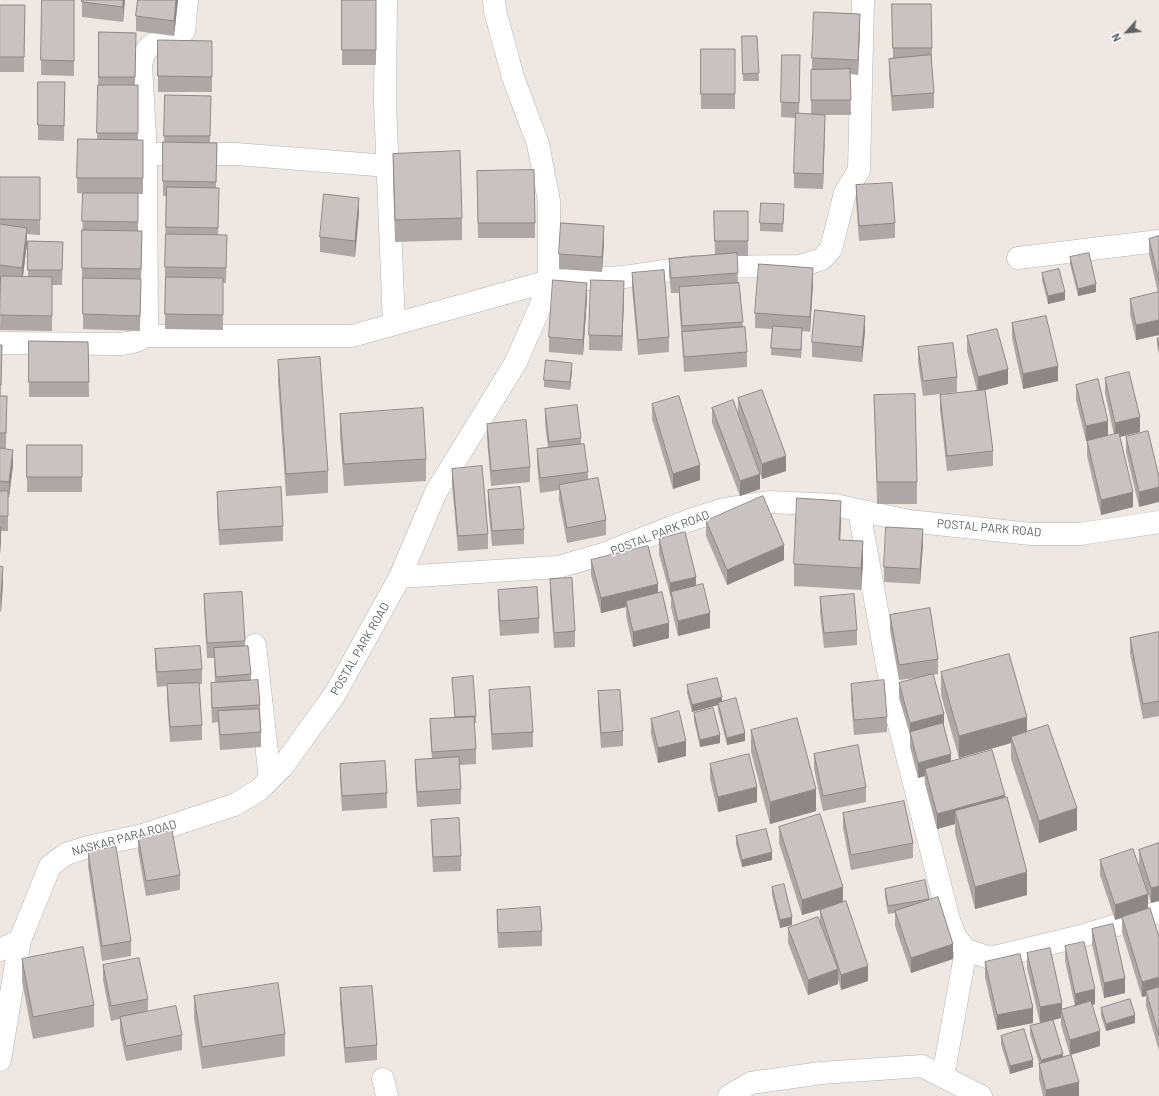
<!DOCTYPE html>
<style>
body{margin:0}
#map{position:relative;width:1159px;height:1096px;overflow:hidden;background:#efe7e2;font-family:Barlow,sans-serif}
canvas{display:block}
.north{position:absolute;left:1107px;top:12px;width:40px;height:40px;-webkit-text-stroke:3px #fff;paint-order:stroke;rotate:243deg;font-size:11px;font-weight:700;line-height:16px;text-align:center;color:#5b6364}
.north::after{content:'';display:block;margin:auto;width:14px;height:18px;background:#5b6364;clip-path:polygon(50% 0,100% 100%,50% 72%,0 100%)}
</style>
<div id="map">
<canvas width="1159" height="1096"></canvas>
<div class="north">N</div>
</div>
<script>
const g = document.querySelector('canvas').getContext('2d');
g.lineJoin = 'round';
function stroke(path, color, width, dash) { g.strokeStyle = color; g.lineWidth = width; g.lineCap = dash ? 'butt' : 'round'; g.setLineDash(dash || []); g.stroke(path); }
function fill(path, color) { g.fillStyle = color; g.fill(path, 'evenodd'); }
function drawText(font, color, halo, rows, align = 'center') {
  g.font = font + ' Barlow,sans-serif'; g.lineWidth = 3; g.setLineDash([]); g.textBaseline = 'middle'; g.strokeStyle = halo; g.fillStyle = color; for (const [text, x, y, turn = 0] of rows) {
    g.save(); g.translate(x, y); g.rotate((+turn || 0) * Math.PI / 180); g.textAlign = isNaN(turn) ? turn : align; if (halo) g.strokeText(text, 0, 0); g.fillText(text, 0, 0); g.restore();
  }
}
const street = new Path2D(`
 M386,0L385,102L394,324
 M146,154H236L388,166
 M1018,258L1159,241
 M144,336H352L549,281L624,277L692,267L800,266L822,259L831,249L845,193L859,170L863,0
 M0,343L122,344C137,341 142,343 147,326L146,154L141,64C148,34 164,47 184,31L187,0
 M859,511L895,709L949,920L956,938L966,950L990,958L1081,936L1159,912
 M400,577L558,567L603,554L690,520L724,509L769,502L835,505L909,521L1031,534H1080L1159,522
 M255,645L270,779
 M0,950L20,940L50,866L66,854L88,847L143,835L234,805L259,790L283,766L335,694L400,577L436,492L516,362L540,307L549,281V201L538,144L513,77L495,11L494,0
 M0,1060L20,940
 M943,1076L966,950
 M383,1079L387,1096
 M729,1096L751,1083L821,1073L922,1066L981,1096`);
stroke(street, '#aeb5b6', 23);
stroke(street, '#fff', 22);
fill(new Path2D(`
 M42,0H74V76L41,75Z
 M125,0L123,22L82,17V2Z
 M138,0H178L174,36L136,31V16Z
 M342,0H376V65H342Z
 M892,4L932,48V63H931L934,93V108L892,111L889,74V59L893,58Z
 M0,5H25L24,72H0Z
 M860,29L858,75L850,74L851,115H825L823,189L794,188V173L796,118L781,117L782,55H800L799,113L811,114V70H812V58Z
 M99,32L136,33L135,85H138V140L143,155V194L77,193L78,139H97Z
 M742,36H757L759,81H743Z
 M158,40L212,41V92H158Z
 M701,49H735V109H701Z
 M38,82H65L64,141L38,140Z
 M165,95L211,96L210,143H217L216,188H219L218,235H227L226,283H223V330L165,329V267L166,196H163V142H164Z
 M393,154L462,218V240L395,242L393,176Z
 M534,170L535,238H478L477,186Z
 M0,177H40V235L27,234V243L23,277H28V241L63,242L62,285H52V331L0,330L1,281L0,280Z
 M856,185L895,223V238L859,241L856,200Z
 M83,193H138V231L142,246L141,284L140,331L83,329V283H82V268Z
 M784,204L783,232L760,231V223Z
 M714,211H748V256H737L738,283L743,327L747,352V367L684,372L679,302V293H671L669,274V259L715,255Z
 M359,213L355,257L320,252V237Z
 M1159,236V335L1136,340L1130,314V299L1158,293L1149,254V239Z
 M604,242L602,272L559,269V254Z
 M1070,257L1096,292L1078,296L1070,264Z
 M632,273L669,337V352L638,355L632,288Z
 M1042,273L1065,300L1048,304L1042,280Z
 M813,283L810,332L802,331L801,358L771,355L772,329L755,328V313Z
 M624,296L622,351L589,350V335Z
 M587,298L583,355L549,352V337Z
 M1012,323L1058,381L1023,389L1012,338Z
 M865,331L862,362L812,357V342Z
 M967,336L1008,384L985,390L993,451V466L947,471L940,410V395L977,391L967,351Z
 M1159,338V354L1157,346V339Z
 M29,341L88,342L89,397H29Z
 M0,345H2L1,396H7L6,448H2L13,465L9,497H8V531H1L0,554Z
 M918,347L957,377V392L923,396L918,362Z
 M278,360L328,471V493L286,496L278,382Z
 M572,371L570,390L544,387V380Z
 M1105,378L1140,432L1120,437L1133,507L1101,515L1087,456V441L1114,435L1105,393Z
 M1098,379L1086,441L1076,400V385Z
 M874,395L917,482V504H877Z
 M738,398L786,471L762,479L738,413Z
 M652,404L700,480L673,489L652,419Z
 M712,408L760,489L740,496L712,423Z
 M545,409L581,438V444L588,472V480L606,520V535L567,543L559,500V490L540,493L537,464V449L548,448L545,424Z
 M340,414L426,459V481L344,486L340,436Z
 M487,424L530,467V482L491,486L487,439Z
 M1126,437L1159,477L1139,507L1126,452Z
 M27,445H82V492H27Z
 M452,469L488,534V549L458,551L452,484Z
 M488,490L524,529V544L492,546L488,505Z
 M217,492L283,526V541L219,545L217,507Z
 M706,521L784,560L727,585L706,536Z
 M841,523L840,540L863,563L861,590L794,586V564Z
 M659,539L696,586L710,628L678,636L671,607V598L659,554Z
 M923,544L920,584L884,582V567Z
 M591,560L658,593L669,638L633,647L626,616V607L601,613L591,575Z
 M0,566L3,582L1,612L0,611Z
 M550,579L575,631V647L554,648L550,594Z
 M498,590L539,618V633L500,636L498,605Z
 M204,594L245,641V646L251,674V681L260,705L261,732V747L220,750L218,722L212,723L211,698V683H215L214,658H207L204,609Z
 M820,597L857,630V645L824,648L820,612Z
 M890,615L938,659V674L933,675L951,761L1005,798L1027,895L975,909L955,833V824L937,829L925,784V776L918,778L910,747V735L899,698V683L922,677L899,680L890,630Z
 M1159,632V716L1143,719L1130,653V638Z
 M155,649L202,669V684H199L202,725V740L170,742L167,699V686L157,687L155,664Z
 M941,672L1027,732L1077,830L1039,843L1011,759V743L959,758L941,695Z
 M452,678L476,716V723H474L476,749V764L459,765L461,789V804L417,807L415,775V760L432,759L430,734V719L455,718Z
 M851,684L887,717V732L854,735L851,699Z
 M687,685L722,702L745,741L727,745L718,710V705L692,712L687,693Z
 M489,690L533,732V747L492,750L489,705Z
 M598,691L623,731V746L601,748L598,706Z
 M694,713L720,743L700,747L694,721Z
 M651,719L686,756L658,763L651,734Z
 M751,730L816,811L770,824L751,752Z
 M814,754L866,787V802L823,811L814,769Z
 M340,764L387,793V808L342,811L340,779Z
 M710,764L757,802L718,812L710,779Z
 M843,813L913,843V858L851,870L843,828Z
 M431,820L461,856V871L433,872L431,835Z
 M779,827L843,902L868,981L841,990L838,979V984L808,995L788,943V928L820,921V910L802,915L779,843Z
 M138,836L180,875V890L146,896L138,851Z
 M736,836L772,860L742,867L736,844Z
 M1159,843L1151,903L1139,865V850Z
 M88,851L131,941V956L102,961L88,866Z
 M1100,860L1148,909L1159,937V1051L1146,1006V996L1142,997L1122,932V918L1115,920L1100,875Z
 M772,887L792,925L780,928L772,895Z
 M885,889L929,899V900L953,959L911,973L895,926V913L888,914L885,896Z
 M497,910L542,931V946L498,948L497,925Z
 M1092,929L1125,993L1104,998L1092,944Z
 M1065,946L1095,1004L1092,1005L1100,1046L1070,1055L1061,1025V1018L1053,1020L1063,1057L1079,1096H1043L1039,1079V1063L1030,1034V1026L1051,1020L1040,1023L1027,968V953L1062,1010L1075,1006L1065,961Z
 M22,959L94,1005V1027L33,1039L22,981Z
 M985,962L1033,1023L997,1030L985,977Z
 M103,965L148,999V1012L182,1035V1050L126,1061L120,1032V1019L111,1021L103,980Z
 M340,988L377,1045V1060L345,1063L340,1003Z
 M194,996L285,1034V1056L202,1069L194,1018Z
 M1101,1008L1135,1023L1106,1031L1101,1016Z
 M1001,1036L1033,1067L1010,1074L1001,1044Z`), '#aea7a5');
fill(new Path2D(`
 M123,0H125L123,22Z
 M176,0H178L174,36V21Z
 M860,14V29L858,75V60Z
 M825,115V130L823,189V174Z
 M359,198V213L355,257V241Z
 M604,226V242L602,272V257Z
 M27,228V243L22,283V268Z
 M813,268V283L810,332V317Z
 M624,281V296L622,351V336Z
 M587,283V298L583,355V340Z
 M1096,284V292L1078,296V289Z
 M1065,292V300L1048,304V296Z
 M865,316V331L862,362V347Z
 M1159,320V335L1136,340V325Z
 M802,328V336L801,358V350Z
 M572,363V371L570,390V382Z
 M1058,366V381L1023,389V374Z
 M1008,369V384L978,392V377Z
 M1140,417V432L1115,438V423Z
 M1108,421V436L1086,441V426Z
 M13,450V465L9,497V482Z
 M786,456V471L762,479V464Z
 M700,465V480L673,489V474Z
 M760,474V489L740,496V481Z
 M1159,487V502L1139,507V492Z
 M1133,492V507L1101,515V500Z
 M841,501V523L839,562V540Z
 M1,527V542L0,554V539Z
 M923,529V544L920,584V569Z
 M863,541V563L861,590V568Z
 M784,545V560L727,585V570Z
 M3,567V582L1,612V596Z
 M696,577V592H671L670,598V583Z
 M658,584V599L626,601V607L601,613V598Z
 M710,613V628L678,636V621Z
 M669,623V638L633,647V632Z
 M722,697V704L718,703V705L692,712V705Z
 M944,714V729L910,735V723Z
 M1027,717V739L1011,737V743L959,758V736Z
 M745,733V741L727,745V738Z
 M720,735V743L700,747V740Z
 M686,741V756L658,763V748Z
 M951,754V769H925V776L918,778V763Z
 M757,787V802L718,812V797Z
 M816,789V811L770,824V802Z
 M1005,795V810L955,811V824L937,829V814Z
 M1077,808V830L1039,843V821Z
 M772,852V860L742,867V860Z
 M1027,872V895L975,909V887Z
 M1159,886V901L1151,903V888Z
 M843,887V902L802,915V900Z
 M1148,894V909L1115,920V905Z
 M792,917V925L780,928V920Z
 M953,944V959L911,973V958Z
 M868,966V981L841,990V975Z
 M838,969V984L808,995V980Z
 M1159,977V992L1146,991V996L1142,997V982Z
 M1125,978V993L1104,998V983Z
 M1095,989V1004L1075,1009V994Z
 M1062,1003V1013L1061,1010V1018L1040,1023V1007Z
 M1033,1008V1023L997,1030V1015Z
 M1135,1015V1023L1106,1031V1024Z
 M1100,1031V1046L1070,1055V1040Z
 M1063,1054V1061L1041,1068V1060Z
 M1033,1060V1067L1010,1074V1066Z
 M1079,1082V1096H1046V1090Z`), '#8d8886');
const building = new Path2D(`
 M42,0H74V61L41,60Z
 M82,0H123V7L82,2Z
 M138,0H176L174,21L136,16Z
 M342,0H376V50H342Z
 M892,4H931L932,48H893Z
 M0,5H25L24,57H0Z
 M814,12L860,14L858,60L812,58Z
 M99,32L136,33L135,77H99Z
 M742,36H757L759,73L743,74Z
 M158,40L212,41V77L158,76Z
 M701,49H735V94H701Z
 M782,55H800L799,103L781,102Z
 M931,55L934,93L892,96L889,59Z
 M850,69L851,100H811V70Z
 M38,82H65L64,126L38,125Z
 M98,85H138V133H97Z
 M165,95L211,96L210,136H164Z
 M796,113L825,115L823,174L794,173Z
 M78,139L143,140V178H77Z
 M163,142L217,143L216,182L163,181Z
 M460,151L462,218L395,220L393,154Z
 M534,170L535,223H478L477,171Z
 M0,177H40V220L0,219Z
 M892,183L895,223L859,226L856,185Z
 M167,187L219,188L218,228L166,227Z
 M83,193H138V222L82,221Z
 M324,194L359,198L355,241L320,237Z
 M761,203L784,204L783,224L760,223Z
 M714,211H748V241H715Z
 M561,223L604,226L602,257L559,254Z
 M0,224L27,228L22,268L0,265Z
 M82,230L142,231L141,269L82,268Z
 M166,234L227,235L226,268L165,267Z
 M1159,236V281L1149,239Z
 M28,241L63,242L62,270H28Z
 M737,253L738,273L671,278L669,259Z
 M1089,253L1096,284L1078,289L1070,257Z
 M759,264L813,268L810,317L755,313Z
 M1059,269L1065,292L1048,296L1042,273Z
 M664,270L669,337L638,340L632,273Z
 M1,276L52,277V316L0,315Z
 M166,277L223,278V315L165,314Z
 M83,278L141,279L140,316L83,314Z
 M553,280L587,283L583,340L549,337Z
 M591,280L624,281L622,336L589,335Z
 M739,283L743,322L682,326L679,287Z
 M1159,292V320L1136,325L1130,299Z
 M815,310L865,316L862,347L812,342Z
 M1046,316L1058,366L1023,374L1012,323Z
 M773,326L802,328L801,350L771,348Z
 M745,327L747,352L684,357L682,332Z
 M997,329L1008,369L978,377L967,336Z
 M1159,338V346L1157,339Z
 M29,341L88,342L89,382H29Z
 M953,343L957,377L923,381L918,347Z
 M0,345H2L1,385H0Z
 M320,357L328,471L286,474L278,360Z
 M546,360L572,363L570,382L544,380Z
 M1129,372L1140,417L1115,423L1105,378Z
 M1098,379L1108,421L1086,426L1076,385Z
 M762,390L786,456L762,464L738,398Z
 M985,390L993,451L947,456L940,395Z
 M915,394L917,482H877L874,395Z
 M0,396H7L6,433H0Z
 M679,396L700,465L673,474L652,404Z
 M733,400L760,474L740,481L712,408Z
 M577,405L581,438L549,442L545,409Z
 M423,408L426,459L344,464L340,414Z
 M526,420L530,467L491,471L487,424Z
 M1148,431L1159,477V487L1139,492L1126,437Z
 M1119,433L1133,492L1101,500L1087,441Z
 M584,444L588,472L540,478L537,449Z
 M27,445H82V477H27Z
 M0,448L13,450L9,482L0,481Z
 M482,466L488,534L458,536L452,469Z
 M598,478L606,520L567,528L559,485Z
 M281,487L283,526L219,530L217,492Z
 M520,487L524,529L492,531L488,490Z
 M0,491H8V516H0Z
 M763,496L784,545L727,570L706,521Z
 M797,498L841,501L839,540L863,541L861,568L794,564Z
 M0,527H1L0,539Z
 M886,527L923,529L920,569L884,567Z
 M685,532L696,577L670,583L659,539Z
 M648,546L658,584L601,598L591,560Z
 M0,566L3,567L1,596H0Z
 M572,578L575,631L554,633L550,579Z
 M703,584L710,613L678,621L671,592Z
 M537,587L539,618L500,621L498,590Z
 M242,592L245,641L207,643L204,594Z
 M662,592L669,623L633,632L626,601Z
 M854,594L857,630L824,633L820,597Z
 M930,608L938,659L899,665L890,615Z
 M1159,632V701L1143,704L1130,638Z
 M200,646L202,669L157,672L155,649Z
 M248,646L251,674L216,677L214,648Z
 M1009,654L1027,717L959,736L941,672Z
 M933,674L944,714L910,723L899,683Z
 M473,676L476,716L455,717L452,678Z
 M717,678L722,697L692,705L687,685Z
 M258,680L260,705L212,708L211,683Z
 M884,680L887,717L854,720L851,684Z
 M199,683L202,725L170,727L167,684Z
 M530,687L533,732L492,734L489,690Z
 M620,690L623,731L601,733L598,691Z
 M736,698L745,733L727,738L718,703Z
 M713,708L720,735L700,740L694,713Z
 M259,709L261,732L220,735L218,711Z
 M679,711L686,741L658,748L651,719Z
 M474,717L476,749L432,752L430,719Z
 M797,718L816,789L770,802L751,730Z
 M943,723L951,754L918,763L910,732Z
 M1048,725L1077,808L1039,821L1011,737Z
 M858,745L866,787L823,796L814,754Z
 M992,750L1005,795L937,814L925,769Z
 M749,754L757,787L718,797L710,764Z
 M459,757L461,789L417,792L415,760Z
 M385,761L387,793L342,796L340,764Z
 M1007,797L1027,872L975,887L955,811Z
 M904,801L913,843L851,855L843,813Z
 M820,814L843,887L802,900L779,827Z
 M459,818L461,856L433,857L431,820Z
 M766,829L772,852L742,860L736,836Z
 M172,830L180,875L146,881L138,836Z
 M1159,843V886L1151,888L1139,850Z
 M116,847L131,941L102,946L88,851Z
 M1133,849L1148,894L1115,905L1100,860Z
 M925,880L929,899L888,906L885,889Z
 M784,884L792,917L780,920L772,887Z
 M938,897L953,944L911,958L895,911Z
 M846,901L868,966L841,975L820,910Z
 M540,907L542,931L498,933L497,910Z
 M1150,908L1159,937V977L1142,982L1122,917Z
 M818,917L838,969L808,980L788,928Z
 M1113,924L1125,978L1104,983L1092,929Z
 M1084,942L1095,989L1075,994L1065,946Z
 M83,947L94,1005L33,1017L22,959Z
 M1050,948L1062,1003L1040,1007L1027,953Z
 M1020,954L1033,1008L997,1015L985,962Z
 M139,958L148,999L111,1006L103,965Z
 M278,983L285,1034L202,1047L194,996Z
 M372,986L377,1045L345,1048L340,988Z
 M1159,987V1036L1146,991Z
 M1130,999L1135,1015L1106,1024L1101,1008Z
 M1091,1001L1100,1031L1070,1040L1061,1010Z
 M176,1006L182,1035L126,1046L120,1017Z
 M1053,1020L1063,1054L1041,1060L1030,1026Z
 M1024,1029L1033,1060L1010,1066L1001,1036Z
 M1071,1055L1079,1082L1046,1090L1039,1064Z`);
fill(building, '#cac2c0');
stroke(building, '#8d8886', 1);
drawText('12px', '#5b6364', '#fff', [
 ["POSTAL PARK ROAD",989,528,5],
 ["POSTAL PARK ROAD",660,533,-21],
 ["POSTAL PARK ROAD",360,649,-60],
 ["NASKAR PARA ROAD",124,838,-15]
]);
</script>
